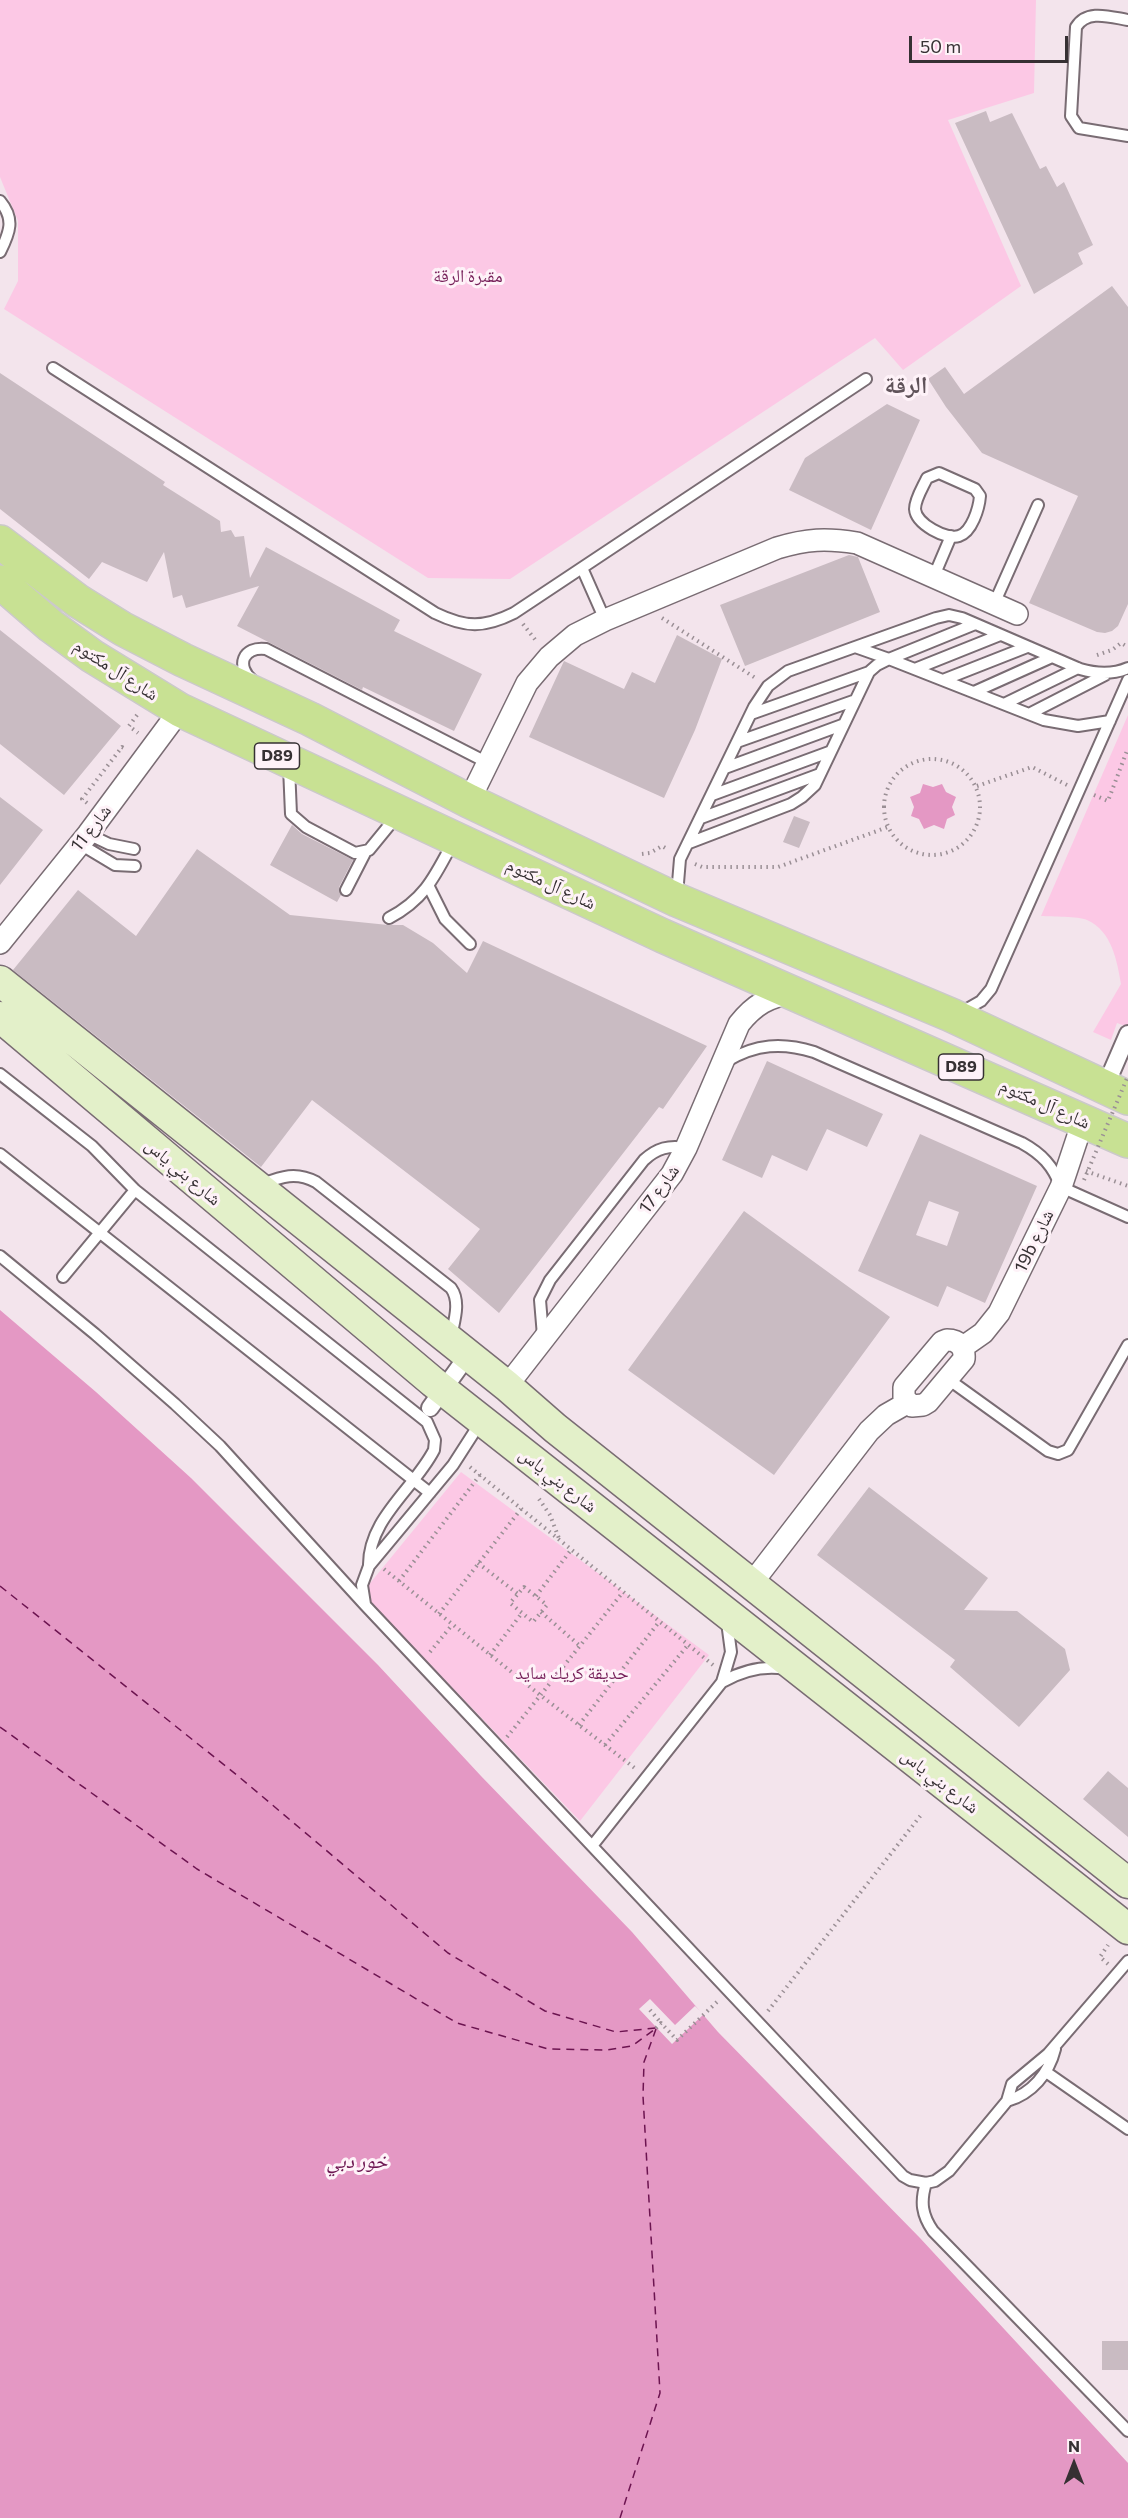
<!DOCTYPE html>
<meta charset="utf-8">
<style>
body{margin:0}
#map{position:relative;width:1128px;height:2518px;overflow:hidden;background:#f3e4ec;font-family:Commissioner,sans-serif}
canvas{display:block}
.north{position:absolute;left:1044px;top:2434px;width:60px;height:60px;-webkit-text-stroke:4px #fef2f8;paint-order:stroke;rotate:0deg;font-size:16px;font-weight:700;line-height:24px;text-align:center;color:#363033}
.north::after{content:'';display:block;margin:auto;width:21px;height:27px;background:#363033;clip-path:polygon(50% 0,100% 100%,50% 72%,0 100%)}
.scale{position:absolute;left:909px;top:36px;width:159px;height:27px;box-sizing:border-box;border:3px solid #363033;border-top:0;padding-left:8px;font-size:18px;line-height:21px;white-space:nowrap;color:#363033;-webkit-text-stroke:4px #fef2f8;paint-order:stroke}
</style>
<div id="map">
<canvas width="1128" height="2518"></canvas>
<div class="north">N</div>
<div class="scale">50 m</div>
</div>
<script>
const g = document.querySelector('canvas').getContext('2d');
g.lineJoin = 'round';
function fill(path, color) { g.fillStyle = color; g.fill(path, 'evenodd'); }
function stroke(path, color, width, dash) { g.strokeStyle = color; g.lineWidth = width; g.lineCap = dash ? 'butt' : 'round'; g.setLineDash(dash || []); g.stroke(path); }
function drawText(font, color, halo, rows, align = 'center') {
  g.font = font + ' Commissioner,"Noto Naskh Arabic",sans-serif'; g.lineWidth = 6; g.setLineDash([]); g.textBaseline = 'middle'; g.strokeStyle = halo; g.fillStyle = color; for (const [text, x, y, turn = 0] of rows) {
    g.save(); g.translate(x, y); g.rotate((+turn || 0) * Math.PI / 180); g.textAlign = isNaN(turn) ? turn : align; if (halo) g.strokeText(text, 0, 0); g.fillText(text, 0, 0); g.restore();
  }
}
fill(new Path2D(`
 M0,0H1036L1034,93L948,120L1021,286L903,370L875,338L510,579L428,578L4,309L18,281V221L0,177Z
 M1128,715V1027L1117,1023L1111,1040L1093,1032L1121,984C1117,961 1112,931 1087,920C1078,916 1052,917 1041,916Z
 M461,1472L709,1655L580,1821L362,1593Z`), '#fcc8e5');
fill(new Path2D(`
 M923,784L933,787L942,784L946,792L956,797L952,807L955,815L947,819L944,829L934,825L924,829L919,819L911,816L914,807L910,797L920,793Z
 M0,1310L96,1392L191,1478L378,1665L481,1776L632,1932L718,2032L920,2238L1128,2463V2518H0Z`), '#e498c4');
fill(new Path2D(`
 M650,1999L675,2025L695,2006L704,2014L672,2044L639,2009Z`), '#f3e4ec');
stroke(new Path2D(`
 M0,1586L238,1776L448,1953L545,2011L616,2032L656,2028
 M0,1727L197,1869L457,2023L548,2049L607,2050L632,2046L655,2029
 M620,2518L660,2393L643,2096L644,2062L656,2029`), '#6c1450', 1.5, [8, 6]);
fill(new Path2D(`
 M986,111L990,122L1012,113L1040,169L1046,166L1057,187L1064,182L1093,245L1078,253L1083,264L1034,294L955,123Z
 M1112,286L1128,307V604L1118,626L1112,631L1105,633L1097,632L1029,603L1078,496L982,453L946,407L928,379L945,367L964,394Z
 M0,373L165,482L163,485L220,521L221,532L231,530L235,537L244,536L250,578L266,547L400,620L394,631L482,674L454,731L363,687L362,690L237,626L259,586L186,608L182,595L173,598L164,552L147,582L102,562L89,579L0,509Z
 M887,404L920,420L871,530L789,490L805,458Z
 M849,555L858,557L880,612L745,666L720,605Z
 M0,630L121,726L64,795L0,744Z
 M677,635L722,659L695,730L664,798L529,737L564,661L624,689L632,672L655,683Z
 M0,797L43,830L0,885Z
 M794,816L810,822L799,848L783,842Z
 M292,825L302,834L353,860L339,887L341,895L337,902L270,865Z
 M197,849L290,915L388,925H403L433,943L467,973L483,941L707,1046L663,1109L659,1107L499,1313L448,1269L480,1229L312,1100L261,1167L13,970L78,890L136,936Z
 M767,1061L883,1114L867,1147L827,1129L807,1171L772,1155L762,1178L722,1160Z
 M920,1134L1037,1186L985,1303L947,1286L938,1307L858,1271ZM929,1201L959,1212L947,1246L916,1235Z
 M744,1211L890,1317L774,1475L628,1370Z
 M869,1487L988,1578L964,1610L1017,1611L1065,1649L1070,1670L1019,1727L950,1667L955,1660L817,1555Z
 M1108,1771L1128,1788V1837L1083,1799Z
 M1102,2341H1128V2370H1102Z`), '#c9bbc2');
const service = new Path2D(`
 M1128,20C1110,17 1087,9 1076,27L1071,116L1079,128L1128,136
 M0,201C15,219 10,232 0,252
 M53,368L435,613C466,628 484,628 514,613L866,379
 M939,473L975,489L980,496C979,508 972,532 959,536C946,540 916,524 915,509C915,499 923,487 927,478Z
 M582,568L605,620
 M934,576L951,536
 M994,604L1038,505
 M855,647L889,659L975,624
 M915,669L1000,635
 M943,680L1027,647
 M253,681C235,666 243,646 266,649L488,763
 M974,692L1052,657
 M1004,704L1078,668
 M751,714L869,672
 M1029,714L1105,675
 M737,742L853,701
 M289,767L291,814L306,827L355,853L369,850L396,817
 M725,768L842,725
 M712,795L829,752
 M701,818L820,774
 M88,834L109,844L134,849
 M689,843L791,804L802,797L815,785L869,672L877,665L889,659L1044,720L1078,726L1110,721
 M80,844L115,865L135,866
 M429,887L445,919L470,944
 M346,890L366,851
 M677,895L680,859L754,707L768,686L788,671L936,618L949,615L962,618L1080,669C1097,674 1112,675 1128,668
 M389,918C425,899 435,876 453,842
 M960,1013L981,1001L991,989L1128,680
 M727,1061C756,1044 782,1042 814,1052L1022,1143C1042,1154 1053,1166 1061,1187L1128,1217
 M0,1074L92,1146L135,1190L427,1422L435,1440L434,1450C414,1489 368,1519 369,1566
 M0,1154L430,1493
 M260,1185C281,1177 295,1171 316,1182L451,1288C461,1302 454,1321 451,1337
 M0,1256L95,1334L175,1404L220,1446L365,1605L903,2176L910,2180L926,2183L935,2181L949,2171L1007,2101L1012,2084L1048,2054L1128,1961
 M63,1277L135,1190
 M543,1336L540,1300L550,1280L644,1160C657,1148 669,1145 686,1148
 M948,1379L1048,1451L1058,1454L1068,1450L1128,1345
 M365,1604L362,1585L369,1566L453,1465L480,1423
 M722,1682C742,1671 762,1665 785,1669
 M592,1846L722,1682L731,1652L727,1622
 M1046,2072L1128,2129
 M1007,2101C1032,2094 1049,2073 1055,2049
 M926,2183C920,2202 922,2215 933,2231L1128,2431`);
const pedestrian = new Path2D(`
 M1105,1087L1128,1034
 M430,1408L468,1355`);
const minor = new Path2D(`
 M469,801L527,683L549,657L575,635L605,620L777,548C807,539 826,538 857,543L1017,614
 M0,943L88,834L180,710
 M947,1340C959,1340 965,1347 964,1359L928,1402L923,1405L912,1406L904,1398V1387L942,1342Z
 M963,1347L983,1333L999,1313L1061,1187L1083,1121
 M507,1386L672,1174L686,1148L739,1024C754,1005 769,996 793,993
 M752,1583L869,1431L886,1415L907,1403`);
const secondary = new Path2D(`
 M0,981L507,1386L555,1428L1128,1883
 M0,1017L433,1382L1128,1929`);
const primary = new Path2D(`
 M0,542L78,601L123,629L183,660L310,719L469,801L677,900L951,1015L1128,1098
 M0,582L51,626L92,656L180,710L663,936L1128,1141`);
stroke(service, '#796c73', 14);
stroke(pedestrian, '#796c73', 20);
stroke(minor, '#796c73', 24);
stroke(secondary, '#796c73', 33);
stroke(primary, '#cbc9ca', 36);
stroke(new Path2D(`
 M662,618L757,679
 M523,624L537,642
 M1097,655L1112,650L1121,643L1128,647
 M137,715L129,726L138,733
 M884 807a48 48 0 1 1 96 0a48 48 0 1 1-96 0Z
 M977,786L1032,767L1067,785
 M1094,795L1108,801L1128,748
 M87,803L82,799L122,747L126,749
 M642,854L650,853L662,846L667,849
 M695,864L702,867H778L888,827
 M1086,1171L1128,1186
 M470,1467L713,1665
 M539,1499L550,1515L560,1541
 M478,1563L518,1594
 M384,1569L540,1695L636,1769
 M399,1581L480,1475
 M524,1587L547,1605L533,1622L510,1603Z
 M536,1596L571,1550
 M541,1612L580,1646
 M439,1614L521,1509
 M430,1652L452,1625
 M490,1655L522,1613
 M579,1725L659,1622
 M507,1737L623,1592
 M605,1745L688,1645
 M1108,1964L1100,1957L1108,1945
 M650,2010L661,2023
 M768,2011L921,1815
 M656,2028L661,2023L677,2040L718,2001`), '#9a8f95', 4, [1.5, 4.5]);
stroke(service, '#fff', 10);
stroke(pedestrian, '#fff', 16);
stroke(minor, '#fff', 21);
stroke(secondary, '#e3f0c9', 30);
stroke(primary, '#c8e193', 33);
stroke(new Path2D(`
 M1084,1180L1128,1076`), '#9a8f95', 4, [1.5, 4.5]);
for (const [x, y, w] of [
 [277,756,45],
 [961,1067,45]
]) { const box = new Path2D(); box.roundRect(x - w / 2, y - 13, w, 26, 4.5); g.fillStyle = '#fef2f8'; g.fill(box); stroke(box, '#363033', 1.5); }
drawText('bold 16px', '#363033', null, [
 ["D89",277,756],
 ["D89",961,1067]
]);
drawText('18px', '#761f59', '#fef2f8', [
 ["مقبرة الرقة",468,276],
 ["حديقة كريك سايد",572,1673]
]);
drawText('18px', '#363033', '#fef2f8', [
 ["شارع آل مكتوم",116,670,33],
 ["شارع 11",91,828,-52],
 ["شارع آل مكتوم",551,884,25],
 ["شارع آل مكتوم",1045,1104,24],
 ["شارع بني ياس",183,1172,40],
 ["شارع 17",659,1189,-54],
 ["19b شارع",1034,1241,-64],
 ["شارع بني ياس",558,1480,38],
 ["شارع بني ياس",940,1781,38]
]);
drawText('italic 20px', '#6c1450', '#fef2f8', [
 ["خور دبي",357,2161]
]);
drawText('bold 24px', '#60535a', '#fef2f8', [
 ["الرقة",906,385]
]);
</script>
